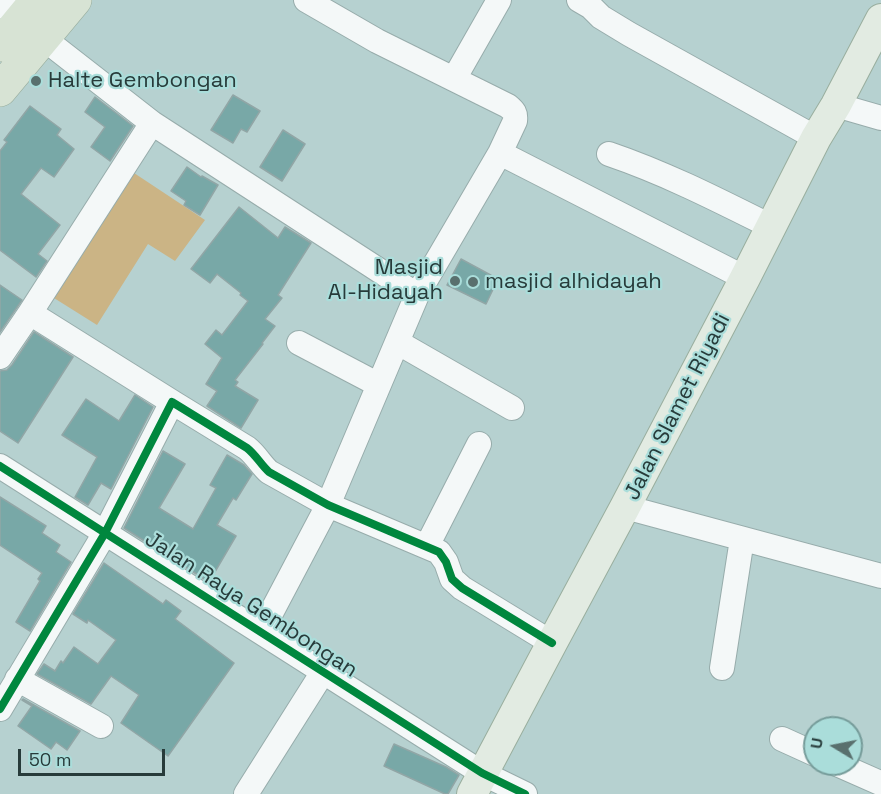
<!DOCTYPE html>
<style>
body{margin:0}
#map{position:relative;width:881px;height:794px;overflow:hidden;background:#b6d1d0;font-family:"Space Grotesk",sans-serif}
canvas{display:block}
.north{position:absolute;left:803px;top:716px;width:60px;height:60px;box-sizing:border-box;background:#aaddda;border:2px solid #769c9a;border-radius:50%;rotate:280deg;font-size:16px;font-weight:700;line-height:24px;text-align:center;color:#273b3a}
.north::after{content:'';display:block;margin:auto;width:21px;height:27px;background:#59706e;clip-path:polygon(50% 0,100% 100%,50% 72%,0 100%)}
.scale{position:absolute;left:18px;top:749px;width:147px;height:27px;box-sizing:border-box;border:3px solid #273b3a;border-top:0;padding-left:8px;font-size:18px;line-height:21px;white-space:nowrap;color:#273b3a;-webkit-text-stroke:4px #aaddda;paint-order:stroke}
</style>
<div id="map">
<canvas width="881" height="794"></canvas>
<div class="north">U</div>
<div class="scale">50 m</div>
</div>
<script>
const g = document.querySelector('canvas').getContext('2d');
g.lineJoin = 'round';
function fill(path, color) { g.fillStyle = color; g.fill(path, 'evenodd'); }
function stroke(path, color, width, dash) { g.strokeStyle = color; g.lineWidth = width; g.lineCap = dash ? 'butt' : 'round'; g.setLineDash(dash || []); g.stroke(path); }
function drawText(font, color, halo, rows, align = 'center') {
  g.font = font + ' "Space Grotesk",sans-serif'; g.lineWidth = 4.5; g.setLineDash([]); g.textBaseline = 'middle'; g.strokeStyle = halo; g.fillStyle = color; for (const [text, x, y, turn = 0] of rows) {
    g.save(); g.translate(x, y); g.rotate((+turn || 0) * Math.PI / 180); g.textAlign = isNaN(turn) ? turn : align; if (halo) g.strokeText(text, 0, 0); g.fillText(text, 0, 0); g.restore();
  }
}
fill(new Path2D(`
 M128,169L205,220L175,261L148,244L97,325L46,293Z`), '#cbb485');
const building = new Path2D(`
 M233,95L260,111L247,132L241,129L233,143L211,130Z
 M95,97L133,126L110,161L91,147L105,127L85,112Z
 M30,106L61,129L57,135L74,149L54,177L41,168L21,194L60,225L38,254L47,261L36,277L0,250V151L7,142L4,140Z
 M283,130L305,144L282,181L260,167Z
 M187,167L201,177L202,176L218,185L200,215L184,205L186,201L171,191Z
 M239,207L278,238L285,227L311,243L278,295L282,298L265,319L275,326L262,343L263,344L235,380L238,382L235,386L258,400L241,428L207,406L217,391L206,384L222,358L205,344L216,330L222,335L248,301L240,295L241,293L217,274L210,283L191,269Z
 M461,259L498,279L486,304L447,285Z
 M0,285L22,300L0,332Z
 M34,332L73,357L18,443L0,431V371L7,370L12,365Z
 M135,395L153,407L111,489L101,483L88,505L75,497L97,457L62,435L86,399L119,421Z
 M163,451L185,464L159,508L193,529L216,488L210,485L227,455L244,465L252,474L236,500L233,498L217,525L236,536L209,582L124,528Z
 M0,497L46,526L42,533L60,545L56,552L71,562L30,631L16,622L40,581L38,579L42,573L0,545Z
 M104,563L163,604L166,600L181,611L175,619L234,663L168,756L121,723L139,695L111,676L91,704L37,674L44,664L55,671L61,661L63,663L74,647L98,664L116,640L88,620L87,623L73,614Z
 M23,699L80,731L67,750L56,742L51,749L18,726L32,706L22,700Z
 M394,744L446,767L459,775L448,794H445L384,766Z`);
fill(building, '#78a8a7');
stroke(building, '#91a6a6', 1.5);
const minor = new Path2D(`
 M306,0L377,41L508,106C514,111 516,113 515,121L500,153L745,278
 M579,0L591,7L601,17L629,34L816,138
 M0,2L20,20
 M43,38L152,123L30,313L172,402
 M454,79L499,0
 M836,105L881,118
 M152,123L417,295
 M609,154C665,173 718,200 770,226
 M397,342L512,408
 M299,343L379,385
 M0,357L30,313
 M0,466L482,773L525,794
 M625,507L881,576
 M427,546L479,444
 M261,632L328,505L417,295L500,153
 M722,668L742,539
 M17,679L101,726
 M0,709L105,533L172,402L247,448C256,455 261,465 269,472L328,505L439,552L446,562L452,579L462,588L552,643
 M782,739L815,754
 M837,764L880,783
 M246,794L323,672`);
const major = new Path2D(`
 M472,794L552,643L625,507L745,278L816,138L836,105L881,19`);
const highway = new Path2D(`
 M0,45L37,0
 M0,90L75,0`);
stroke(minor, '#97acab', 26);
stroke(major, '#99ae9e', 32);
stroke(highway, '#99ae9e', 34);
stroke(minor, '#f4f8f8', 24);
stroke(major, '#e2ebe2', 30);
stroke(highway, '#d7e3d4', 33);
stroke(new Path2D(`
 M0,466L482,773L525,794
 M0,709L105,533L172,402L247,448C256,455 261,465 269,472L328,505L439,552L446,562L452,579L462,588L552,643`), '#00873e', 8);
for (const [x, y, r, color] of [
 [36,81,6,"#59706e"],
 [455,281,6,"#59706e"],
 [473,282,6,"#59706e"]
]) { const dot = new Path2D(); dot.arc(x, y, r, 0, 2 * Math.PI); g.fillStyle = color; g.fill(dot); stroke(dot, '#aaddda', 2); }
drawText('22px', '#273b3a', '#aaddda', [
 ["Halte Gembongan",48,81],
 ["Masjid",443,268,"right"],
 ["Al-Hidayah",443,293,"right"],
 ["masjid alhidayah",485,282]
], 'left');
drawText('22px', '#273b3a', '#aaddda', [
 ["Jalan Slamet Riyadi",678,407,-63],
 ["Jalan Raya Gembongan",251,605,33]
]);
</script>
